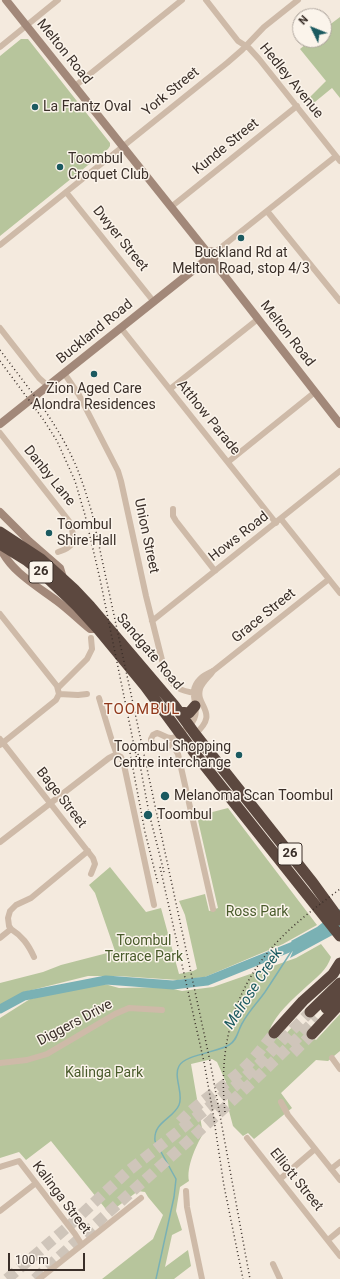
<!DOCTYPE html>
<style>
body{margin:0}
#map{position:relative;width:340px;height:1279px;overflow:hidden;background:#f4eade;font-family:Roboto,sans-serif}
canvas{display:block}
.north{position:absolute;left:292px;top:8px;width:40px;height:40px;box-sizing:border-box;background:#fbf4eb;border:1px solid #aea59d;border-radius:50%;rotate:313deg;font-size:11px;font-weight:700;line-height:16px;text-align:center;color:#3a2f29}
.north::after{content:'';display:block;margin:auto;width:14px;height:18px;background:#1b5a60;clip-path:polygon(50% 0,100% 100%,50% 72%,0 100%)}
.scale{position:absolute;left:8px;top:1253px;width:77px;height:18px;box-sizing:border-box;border:2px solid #3a2f29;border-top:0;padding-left:5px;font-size:12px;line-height:14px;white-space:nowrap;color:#3a2f29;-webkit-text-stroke:3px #fbf4eb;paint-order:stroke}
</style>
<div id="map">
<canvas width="340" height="1279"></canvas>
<div class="north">N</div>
<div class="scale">100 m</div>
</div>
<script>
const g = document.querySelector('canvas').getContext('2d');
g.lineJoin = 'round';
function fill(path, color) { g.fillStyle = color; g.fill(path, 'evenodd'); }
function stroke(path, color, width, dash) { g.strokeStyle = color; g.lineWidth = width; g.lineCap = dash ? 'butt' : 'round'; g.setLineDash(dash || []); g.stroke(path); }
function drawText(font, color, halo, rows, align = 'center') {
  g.font = font + ' Roboto,sans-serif'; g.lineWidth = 3; g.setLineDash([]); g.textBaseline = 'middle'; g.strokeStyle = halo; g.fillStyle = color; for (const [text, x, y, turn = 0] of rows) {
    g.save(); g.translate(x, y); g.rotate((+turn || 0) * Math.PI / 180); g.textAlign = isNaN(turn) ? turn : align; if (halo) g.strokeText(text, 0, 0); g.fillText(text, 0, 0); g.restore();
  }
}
fill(new Path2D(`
 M340,17V98L332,88L310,106L306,101L326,81L300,49L311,40H324V29Z
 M21,39H28L110,143V146L108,149L0,236V56Z
 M228,808L317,925L283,944L205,977L178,980L118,976H88L24,992L0,1005V983L43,972L61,965L115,951L95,893L89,885L110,867L146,912L161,908L179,974L193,971L197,969L185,915L179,901L205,894L209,911L218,908L197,816Z
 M321,944L331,957C327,970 317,977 307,986C293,999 276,1013 269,1031L280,1040L295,1024L316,1040L340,1014V1051L328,1061L316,1060L281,1093L292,1108L254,1139L248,1133L243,1136L233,1126L229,1111L226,1082L217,1062L212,1059L191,1064L203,1134C196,1145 186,1168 189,1181L180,1187L176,1211L182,1230L172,1235L165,1267L188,1250L191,1266L174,1279H102L153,1239L163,1215L148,1197L145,1192L138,1191L109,1213L51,1141L26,1160L19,1152L0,1158V1018L30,999L101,983L119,988L165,987L182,991L213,987L296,958Z`), '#b7c59c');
fill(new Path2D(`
 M340,909V931L290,958L295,946L291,941L317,927Z`), '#7ab1b4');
stroke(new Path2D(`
 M156,1279L174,1197L176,1179L155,1141C153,1122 173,1119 179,1105C184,1094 173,1077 179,1066C184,1055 218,1052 229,1045C238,1040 238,1029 243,1022C249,1011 258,1002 265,992C275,977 285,961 295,946`), '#7ab1b4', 1.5);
stroke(new Path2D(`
 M0,1009L24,996L106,980L173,985L207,981L306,941`), '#7ab1b4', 9);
stroke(new Path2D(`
 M293,1053L312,1034
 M180,1122C198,1102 222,1088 242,1070C254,1059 264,1046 274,1033
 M7,1279L71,1224L127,1172L234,1087L259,1064L310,1012
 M35,1279C129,1192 228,1110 317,1018`), '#cfc5ba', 11, [11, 5.5]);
stroke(new Path2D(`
 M206,0L238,41L249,48L259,59L340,161
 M0,47L58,0
 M75,86L182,0
 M66,192L154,302
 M171,207L297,106
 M267,211L340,301
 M0,245L227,63L242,50L264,27L298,0
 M214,253L336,156
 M0,328L39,378L48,386
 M121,328L276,523
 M64,373L79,395L118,471L121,481L146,596L165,672C173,687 179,691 196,693
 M170,389L258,319
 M0,433L69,521C75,537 78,546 58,552
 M228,462L315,392
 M173,509V516L176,521L215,571
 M281,519L340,593
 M0,614L57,686L59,694
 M152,621L340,471
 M58,688L87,659L92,649L91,638
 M59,694L78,695L87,694
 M99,698L112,741L117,755L121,757L124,765L154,905
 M194,735C221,712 195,707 200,689C202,682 209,677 213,671
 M0,739L93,858L95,864L91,874
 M187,741C179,744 160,749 152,744L151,739L153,735L157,733C162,734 167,739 172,738C177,737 181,732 185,730C209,711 183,696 200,679C204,675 209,673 213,671L329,579
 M172,744L178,754L213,909
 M0,745L56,700L59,694
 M0,842L109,758L115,755H117
 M11,929L9,926L8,918L10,911L16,905L31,898L88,851
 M0,938L11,929C22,936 28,944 34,957
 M332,1058L340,1069
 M0,1063L27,1060L47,1054L115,1014L129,1008L162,1010
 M281,1102L288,1115L340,1180
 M247,1138L340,1256
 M0,1167L19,1161L75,1234L82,1245
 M331,1169L340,1162
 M280,1179L315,1149
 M186,1191L187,1207L202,1279
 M0,1211L36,1183
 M328,1240L340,1230
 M273,1264L280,1279
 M39,1279L141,1198`), '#cebaa8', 6);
stroke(new Path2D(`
 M6,0L207,252
 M205 256a5 5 0 1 1 10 0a5 5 0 1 1-10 0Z
 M213,261L340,424
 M0,424L206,260
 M0,512L29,541L60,568L63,578
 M0,547C10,571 37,586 57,601C69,610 79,620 90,629H98`), '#a28879', 8);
stroke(new Path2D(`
 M0,532L41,559L74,589L90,606L174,705L195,734L313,883L340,920
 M0,544L26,560L41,572L77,606L98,629L145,686L193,751L340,936
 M179,712L189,713L195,706
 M326,1008L340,994
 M310,1012L340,983
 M274,1033L303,1001L333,974L340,963
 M312,1034L340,1004`), '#5c483f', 11);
stroke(new Path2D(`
 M0,350C25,384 53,417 71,455C80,473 86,493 92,513L210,1061L250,1279
 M0,361L43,419L57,441L75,481L85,515L100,579L137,760
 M130,753L145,832L158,884
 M138,754L149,813L164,872
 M160,867L204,1062L213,1113L224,1186L243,1279
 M225,1112C218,1048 233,987 279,940C297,921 319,905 340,889`), '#3a2f29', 1.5, [1, 3]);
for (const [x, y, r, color] of [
 [35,107,4,"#1b5a60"],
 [60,167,4,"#1b5a60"],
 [241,238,4,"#1b5a60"],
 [94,374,4,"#1b5a60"],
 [49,533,4,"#1b5a60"],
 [239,755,4,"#1b5a60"],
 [165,796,5,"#1b5a60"],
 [148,815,5,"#1b5a60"]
]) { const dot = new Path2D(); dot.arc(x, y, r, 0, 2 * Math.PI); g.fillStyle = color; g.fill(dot); stroke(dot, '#fbf4eb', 1.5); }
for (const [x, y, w] of [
 [41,572,24],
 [290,854,24]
]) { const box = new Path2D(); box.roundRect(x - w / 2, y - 11, w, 22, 3); g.fillStyle = '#fbf4eb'; g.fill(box); stroke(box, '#3a2f29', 1); }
drawText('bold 13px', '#3a2f29', null, [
 ["26",41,572],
 ["26",290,854]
]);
drawText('14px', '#3a2f29', '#fbf4eb', [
 ["Melton Road",64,52,51],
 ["Hedley Avenue",291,81,51],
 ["York Street",171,92,-39],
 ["Kunde Street",226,147,-39],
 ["Dwyer Street",120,239,51],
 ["Buckland Road",95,332,-39],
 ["Melton Road",287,334,52],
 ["Atthow Parade",208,418,51],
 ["Danby Lane",49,476,51],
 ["Union Street",146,536,78],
 ["Hows Road",239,537,-38],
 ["Grace Street",264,616,-39],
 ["Sandgate Road",149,652,50],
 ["Bage Street",61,798,52],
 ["Diggers Drive",75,1023,-28],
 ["Elliott Street",296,1180,51],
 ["Kalinga Street",61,1198,53]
]);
drawText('14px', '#3a2f29', '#fbf4eb', [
 ["La Frantz Oval",43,107],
 ["Toombul",68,159],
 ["Croquet Club",68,175],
 ["Buckland Rd at",241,253,"center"],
 ["Melton Road, stop 4/3",241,269,"center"],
 ["Zion Aged Care",94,389,"center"],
 ["Alondra Residences",94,405,"center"],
 ["Toombul",57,525],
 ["Shire Hall",57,541],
 ["Toombul Shopping",231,747,"right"],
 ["Centre interchange",231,763,"right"],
 ["Melanoma Scan Toombul",174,796],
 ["Toombul",157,815]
], 'left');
drawText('14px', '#495b2b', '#fbf4eb', [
 ["Ross Park",257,912],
 ["Toombul",144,941],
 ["Terrace Park",144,957],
 ["Kalinga Park",104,1073]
]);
g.letterSpacing = '1px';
drawText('15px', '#90381b', '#fbf4eb', [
 ["TOOMBUL",142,710]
]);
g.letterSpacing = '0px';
drawText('italic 15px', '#1b5a60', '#fbf4eb', [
 ["Melrose Creek",254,989,-57]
]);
</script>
